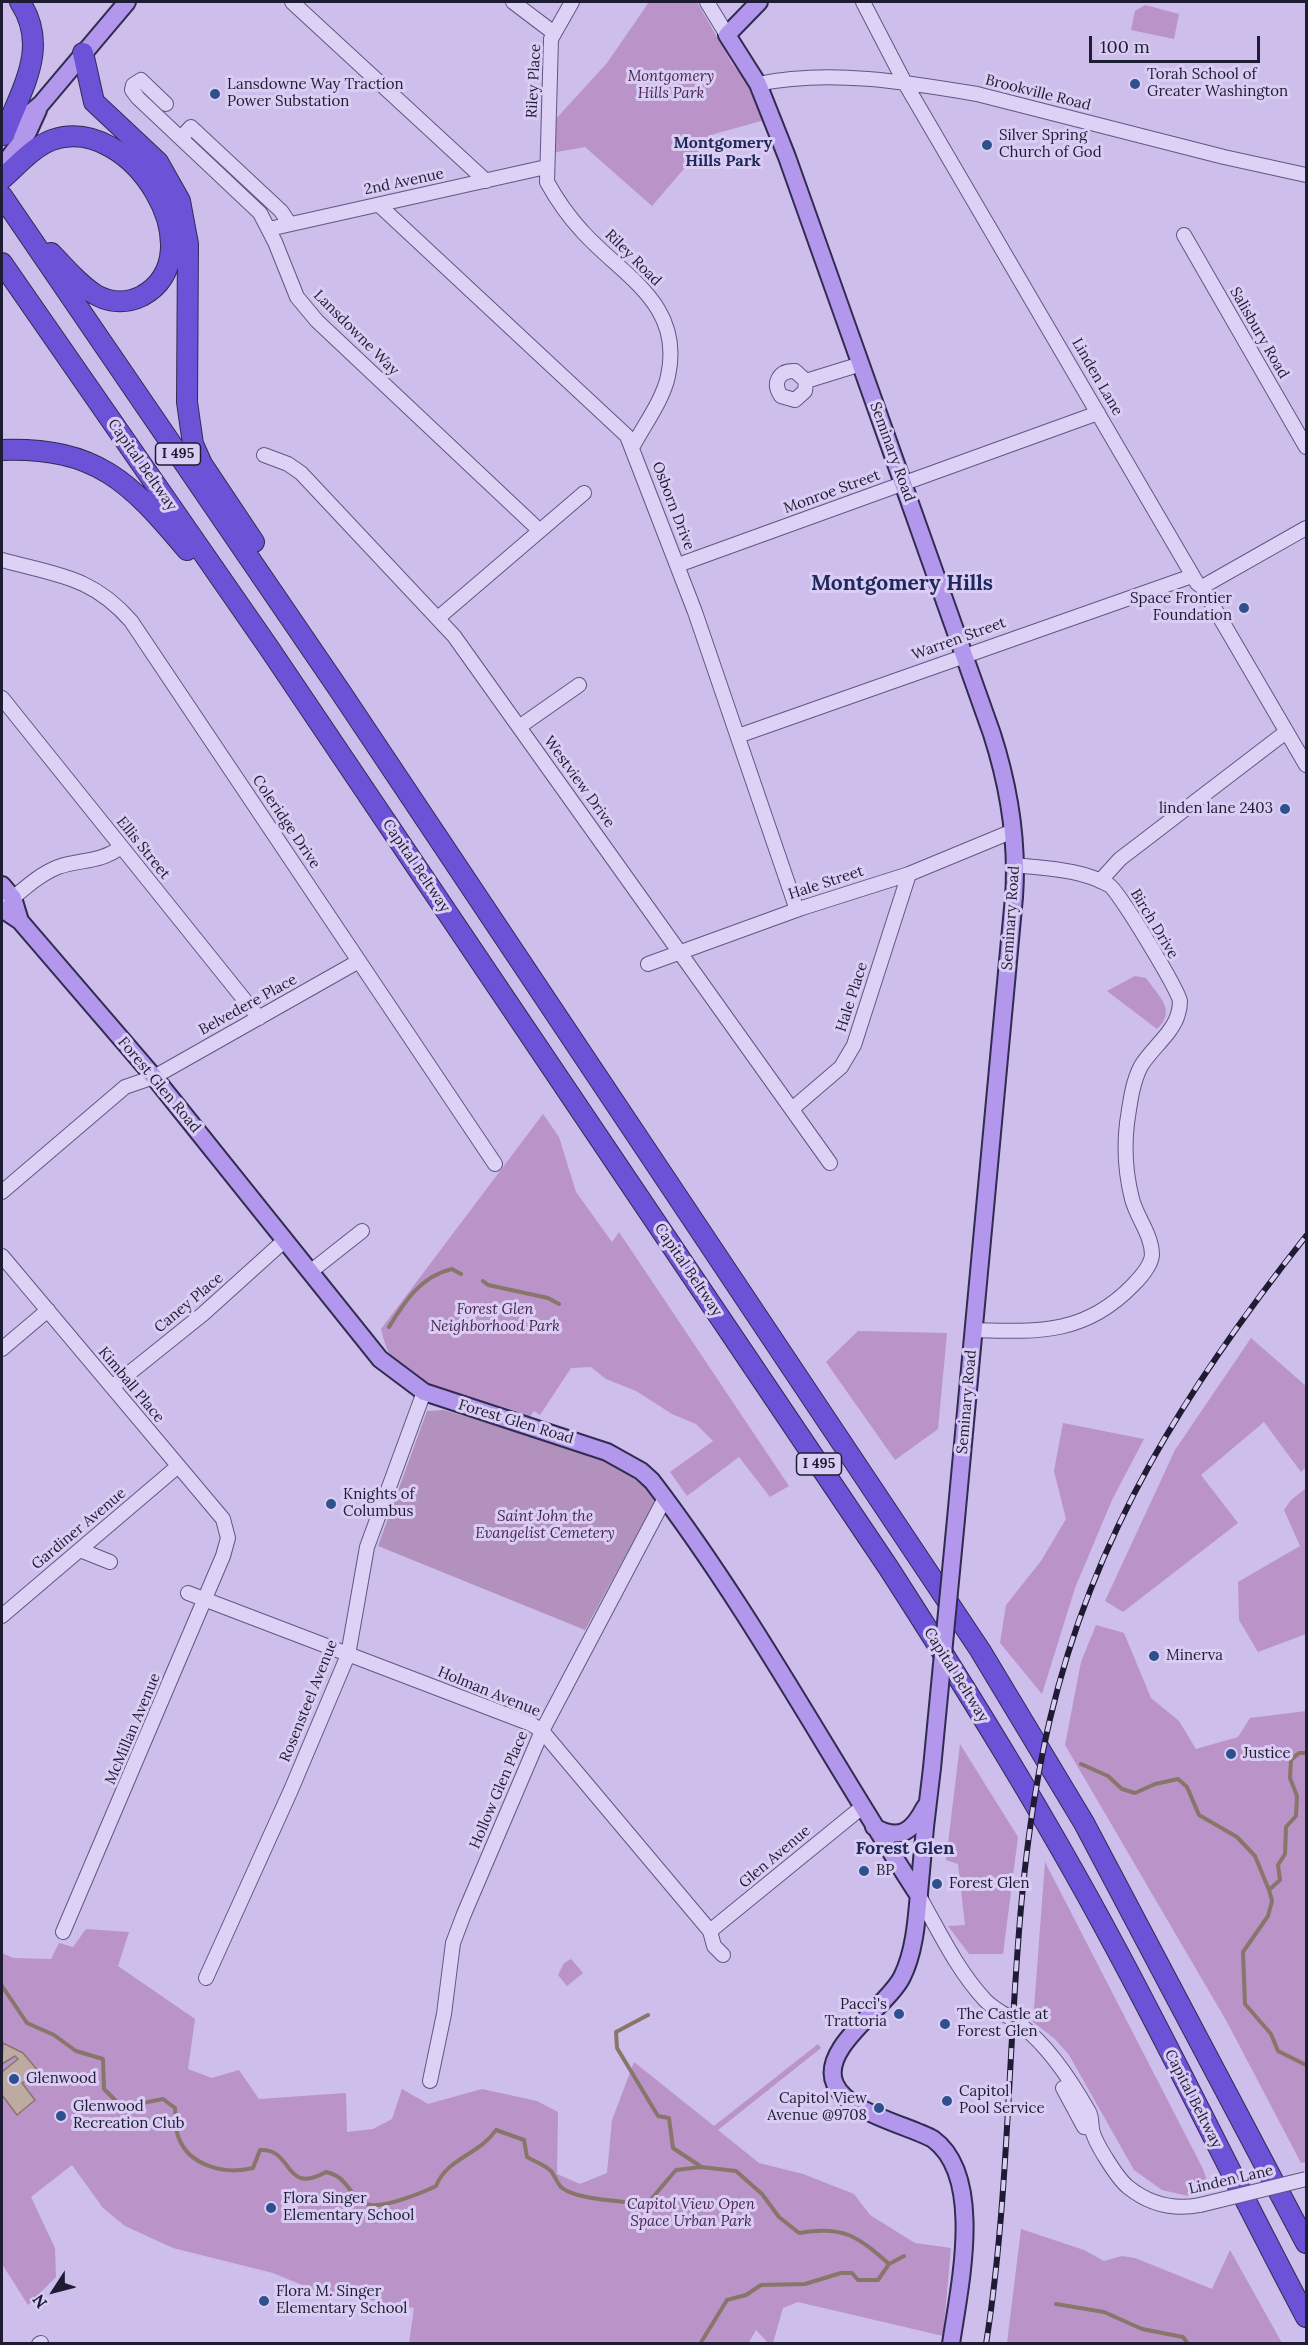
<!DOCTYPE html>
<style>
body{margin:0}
#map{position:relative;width:1308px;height:2345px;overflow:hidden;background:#cdbeeb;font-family:Lora,serif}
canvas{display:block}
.frame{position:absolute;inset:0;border:3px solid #1e1c32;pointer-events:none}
.north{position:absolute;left:24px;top:2261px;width:60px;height:60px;-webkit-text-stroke:4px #dacdf3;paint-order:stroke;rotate:234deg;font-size:16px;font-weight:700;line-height:24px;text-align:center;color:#1e1c32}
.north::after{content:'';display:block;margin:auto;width:21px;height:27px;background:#1e1c32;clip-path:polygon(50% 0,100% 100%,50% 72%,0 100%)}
.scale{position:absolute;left:1089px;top:36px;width:171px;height:27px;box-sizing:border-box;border:3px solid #1e1c32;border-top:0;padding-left:8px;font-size:18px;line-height:21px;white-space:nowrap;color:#1e1c32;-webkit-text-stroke:4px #dacdf3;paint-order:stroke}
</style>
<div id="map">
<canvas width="1308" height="2345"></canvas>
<div class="frame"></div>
<div class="north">N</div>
<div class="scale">100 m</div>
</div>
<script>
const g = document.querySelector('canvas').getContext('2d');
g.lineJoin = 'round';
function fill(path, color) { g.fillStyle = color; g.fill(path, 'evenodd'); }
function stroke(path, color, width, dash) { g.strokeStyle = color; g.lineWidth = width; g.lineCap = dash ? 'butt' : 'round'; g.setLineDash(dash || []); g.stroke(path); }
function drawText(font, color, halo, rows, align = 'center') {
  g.font = font + ' Lora,serif'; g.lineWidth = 6; g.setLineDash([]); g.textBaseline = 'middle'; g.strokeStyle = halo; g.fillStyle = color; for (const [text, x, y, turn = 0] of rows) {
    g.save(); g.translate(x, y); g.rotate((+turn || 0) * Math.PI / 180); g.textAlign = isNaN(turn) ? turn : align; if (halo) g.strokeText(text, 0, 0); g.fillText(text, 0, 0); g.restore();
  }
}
fill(new Path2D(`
 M649,2H697L733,65L751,86L765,120L714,134L652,206L585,147L551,153L553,122L607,63Z
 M1145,5L1179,14L1174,39L1131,30L1135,11Z
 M1135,976L1146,978C1159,997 1177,1010 1157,1029L1107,991Z
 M543,1114L559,1137L576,1192L612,1242L619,1232L789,1486L770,1497L739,1457L687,1496L670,1472L713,1441L696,1424L672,1414L636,1391L606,1379L591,1367L571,1368L540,1415L534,1411L527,1420C488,1406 424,1393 396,1363C387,1353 384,1341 381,1329Z
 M858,1331L947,1333L938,1429L895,1460L826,1362Z
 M1251,1338L1306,1386V1467L1301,1472L1264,1422L1201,1475L1238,1523L1123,1612L1105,1601L1175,1450Z
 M1063,1423L1144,1439L1112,1500L1075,1588L1042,1694L1000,1643L1006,1605L1041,1561L1066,1519L1054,1471Z
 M1306,1488V1634L1258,1652L1239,1620L1238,1582L1300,1546L1284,1510L1291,1500Z
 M1096,1625L1124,1633L1151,1698L1179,1721L1196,1749L1238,1737L1250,1718L1306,1711V2162L1301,2163L1227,2022L1065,1745L1081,1662Z
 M960,1744L1018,1837L1003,1954H969L948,1926L965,1925L958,1864L946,1860Z
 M1045,1862L1202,2167L1210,2188L1188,2196L1162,2190L1134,2170L1069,2055L1055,2039L1033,2022Z
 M86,1929L129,1932L118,1966L195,2019L188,2069L212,2078L239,2070L259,2099L346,2093L347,2132L373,2129L392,2119L402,2089L428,2104L482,2089L537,2101L558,2112L557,2174L580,2184L607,2173L612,2120L634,2062L714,2126L818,2044L821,2048L718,2130L759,2163L803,2174L854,2194L870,2215L915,2243L951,2248L943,2336L798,2302L783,2308L773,2343H768L756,2330L748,2344L409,2343L414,2308L314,2290L273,2273L173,2248L125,2226L103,2208L72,2165L31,2197L55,2248L56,2277L28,2305L2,2264V1953L13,1958L51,1959L59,1943L73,1947Z
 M571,1959L583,1973L567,1986L558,1975L564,1963Z
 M1021,2229L1084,2250L1104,2261L1122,2256L1135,2258L1212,2289L1230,2250L1282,2343H1007Z`), '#ba93c8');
fill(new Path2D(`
 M444,1410L586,1452C614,1464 635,1477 657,1498L585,1630L378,1546L427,1411Z`), '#b292bc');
const water = new Path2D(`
 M3,2043L23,2053L40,2073L22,2083L35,2100L17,2115L2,2095V2072L18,2059L15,2056L2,2064Z`);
fill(water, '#bdaaa1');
stroke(water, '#89766a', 1.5);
stroke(new Path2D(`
 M483,1281L488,1285L548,1298L559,1304
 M389,1327C405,1301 421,1276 452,1269L461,1274
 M1081,1764L1108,1776L1122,1789L1135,1793L1155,1784L1178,1779L1187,1787L1199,1815L1237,1837L1255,1856L1269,1890L1272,1901L1268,1916L1243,1952L1245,2004L1271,2034L1278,2051L1306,2065
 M1269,1890L1280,1880L1278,1865L1285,1854L1286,1827L1296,1816L1297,1796L1290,1778L1291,1760L1299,1753H1306
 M2,1986L27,2023L54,2035L76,2051L103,2059L104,2089L122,2107L163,2099L175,2108C176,2117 175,2127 178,2136C188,2166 225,2175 253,2168L260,2150C294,2148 283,2196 326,2172C341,2176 343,2181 352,2192C356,2197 364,2205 371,2205C386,2207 422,2193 436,2186C447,2158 479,2155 496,2130L524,2140L527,2157C534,2161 545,2165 551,2171C555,2176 557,2183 561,2187C575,2200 628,2202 647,2204L676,2170L701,2167L736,2171L762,2194L779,2217L799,2233C843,2225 857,2236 889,2264
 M648,2015L616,2032L617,2048L658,2116L669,2118L673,2148L700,2166
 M1056,2304L1104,2312L1142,2329L1183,2337L1188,2344
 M700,2344L727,2300L746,2295L761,2285L805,2284L841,2273H852L858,2280H878L889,2264L904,2256`), '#89766a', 4);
const minor = new Path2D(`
 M292,2L486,181
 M513,2L554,33
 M572,2L551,39L547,182C557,200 568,216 582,231C622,276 684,303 668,376C663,400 644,425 633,446
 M707,2L727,35
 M863,2L906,85L1197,583L1202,587L1306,765
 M758,84C829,69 906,82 977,94L1224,157L1306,175
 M166,104L141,80L133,85L132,90L138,98L260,213L275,242L297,297L317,321L539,530
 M181,138L191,127L281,211L289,223
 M379,205L627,436L695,612L797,910
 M269,229L546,167
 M1184,235L1306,447
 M806,381L795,371C779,370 772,383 781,396L795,400L805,391L806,381L861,364
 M264,455L288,464L301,473L454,636L830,1163
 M2,560C56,575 92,576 131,621L495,1164
 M678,565L1098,413
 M1202,587L1306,528
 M438,618L584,493
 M2,698L259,1018
 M519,727L579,685
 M738,736L1192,576
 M1100,881L1120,859L1286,732
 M7,903C23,890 38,875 58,867C81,859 100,863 121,847
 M648,964L802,908L909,874L1013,831
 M792,1109L841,1067L854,1045L909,874
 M2,1192L125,1087L154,1077L359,961
 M2,1256L223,1519L228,1538L223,1556L63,1932
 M310,1272L362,1231
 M974,1330C1037,1332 1085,1335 1133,1285C1140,1278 1151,1266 1152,1255C1152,1235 1137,1218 1132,1199C1126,1175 1124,1148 1127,1123C1130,1104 1132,1083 1141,1066C1151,1049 1173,1033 1178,1014C1179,1011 1180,1004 1180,1001C1177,988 1119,891 1109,885C1080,869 1048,869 1016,865
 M2,1349L48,1310
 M112,1387L203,1314L285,1240
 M80,1550L110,1562
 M188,1593L531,1724L542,1731L710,1931L714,1946L723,1955
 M2,1616L177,1467
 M919,1896C939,1931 957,1970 985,2000C995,2011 1010,2016 1022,2026C1049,2047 1072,2082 1089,2112C1092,2118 1091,2123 1092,2129C1094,2142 1118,2179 1128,2187C1149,2204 1174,2210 1200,2205
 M710,1931L861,1808
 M206,1978L291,1790L348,1655L367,1547L424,1392
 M430,2081L444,2014L453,1943L464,1914L542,1731L665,1498
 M1063,2088L1084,2127L1092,2128
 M39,2344L41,2343`);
const major = new Path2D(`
 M759,2L727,35L758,84L787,157L992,734C1009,787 1018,842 1014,897L956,1519
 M4,135L41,104L127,2
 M2,167L28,132L38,110
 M2,885L13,898L20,921
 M2,909L20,921L154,1077L380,1359L424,1392L607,1452L641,1471L652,1481C752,1612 829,1758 919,1896
 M932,1768C927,1806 923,1844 920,1882C917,1913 916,1949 902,1977C887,2007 819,2048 835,2084C847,2112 907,2125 933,2139C985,2177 959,2288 951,2344
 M874,1827C900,1841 912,1832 925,1807`);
const highway = new Path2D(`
 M83,53L94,102L158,162L180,201L188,244L187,402L193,444L202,464L254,542
 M4,135C21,89 50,48 20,2
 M2,179C17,166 33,147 52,140C132,112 217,255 142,296C128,303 112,303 98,296C80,286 65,267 51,253
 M2,196L340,691L980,1650L1084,1823L1306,2243
 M2,263L269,648L888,1567C967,1690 1044,1814 1113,1943C1180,2067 1240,2193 1306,2317
 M2,450C97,447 130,482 187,550`);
stroke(minor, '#5f5882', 16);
stroke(major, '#302c4f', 20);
stroke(highway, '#302c4f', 22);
stroke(minor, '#ddd1f6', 14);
stroke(major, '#b297ed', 16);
stroke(highway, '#6b52d7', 20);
const rail = new Path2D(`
 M986,2344C1019,2137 1002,1923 1050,1719C1094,1532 1189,1384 1306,1236`);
stroke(rail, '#1e1c32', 6);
stroke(rail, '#dacdf3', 4, [11]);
const minorBridge = new Path2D(`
 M1200,2205L1306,2179`);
const majorBridge = new Path2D(`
 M932,1768L956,1519`);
stroke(minorBridge, '#5f5882', 16, []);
stroke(majorBridge, '#302c4f', 20, []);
stroke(minorBridge, '#ddd1f6', 14);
stroke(majorBridge, '#b297ed', 16);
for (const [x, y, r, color] of [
 [1135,84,6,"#2c518d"],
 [215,94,6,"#2c518d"],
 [987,145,6,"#2c518d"],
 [1244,608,6,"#2c518d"],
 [1285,809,6,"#2c518d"],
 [331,1504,6,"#2c518d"],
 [1154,1656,6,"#2c518d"],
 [1231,1754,6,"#2c518d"],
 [864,1871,6,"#2c518d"],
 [937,1884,6,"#2c518d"],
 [899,2014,6,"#2c518d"],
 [945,2024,6,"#2c518d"],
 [14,2079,6,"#2c518d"],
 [947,2101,6,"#2c518d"],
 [879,2108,6,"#2c518d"],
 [61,2116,6,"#2c518d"],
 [271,2208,6,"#2c518d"],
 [264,2301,6,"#2c518d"]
]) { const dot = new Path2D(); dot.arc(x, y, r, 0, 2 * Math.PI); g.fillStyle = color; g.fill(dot); stroke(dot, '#dacdf3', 2); }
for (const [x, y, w] of [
 [178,454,45],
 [819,1464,45]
]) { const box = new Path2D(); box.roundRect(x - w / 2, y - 11, w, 22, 4.5); g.fillStyle = '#dacdf3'; g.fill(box); stroke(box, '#1e1c32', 1.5); }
drawText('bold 14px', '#1e1c32', null, [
 ["I 495",178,454],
 ["I 495",819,1464]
]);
drawText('15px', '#1e1c32', '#dacdf3', [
 ["Torah School of",1147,75],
 ["Greater Washington",1147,92],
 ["Lansdowne Way Traction",227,85],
 ["Power Substation",227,102],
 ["Silver Spring",999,136],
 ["Church of God",999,153],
 ["Space Frontier",1232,599,"right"],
 ["Foundation",1232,616,"right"],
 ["linden lane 2403",1273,809,"right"],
 ["Knights of",343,1495],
 ["Columbus",343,1512],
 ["Minerva",1166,1656],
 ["Justice",1243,1754],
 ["BP",876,1871],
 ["Forest Glen",949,1884],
 ["Pacci's",887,2005,"right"],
 ["Trattoria",887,2022,"right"],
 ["The Castle at",957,2015],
 ["Forest Glen",957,2032],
 ["Glenwood",26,2079],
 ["Capitol",959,2092],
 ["Pool Service",959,2109],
 ["Capitol View",867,2099,"right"],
 ["Avenue @9708",867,2116,"right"],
 ["Glenwood",73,2107],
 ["Recreation Club",73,2124],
 ["Flora Singer",283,2199],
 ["Elementary School",283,2216],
 ["Flora M. Singer",276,2292],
 ["Elementary School",276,2309]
], 'left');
drawText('italic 15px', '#48244d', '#dacdf3', [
 ["Montgomery",671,77],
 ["Hills Park",671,94],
 ["Forest Glen",495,1310],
 ["Neighborhood Park",495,1327],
 ["Saint John the",545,1517],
 ["Evangelist Cemetery",545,1534],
 ["Capitol View Open",691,2205],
 ["Space Urban Park",691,2222]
]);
drawText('15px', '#1e1c32', '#dacdf3', [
 ["Riley Place",534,81,-87],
 ["Brookville Road",1038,93,14],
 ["2nd Avenue",404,182,-12],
 ["Riley Road",633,258,45],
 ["Lansdowne Way",356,333,45],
 ["Salisbury Road",1259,333,60],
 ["Linden Lane",1097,377,60],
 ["Seminary Road",892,452,70],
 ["Capital Beltway",142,465,55],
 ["Monroe Street",832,492,-20],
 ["Osborn Drive",673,506,69],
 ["Warren Street",959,639,-20],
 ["Westview Drive",579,782,54],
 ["Coleridge Drive",286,822,56],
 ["Ellis Street",143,848,51],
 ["Capital Beltway",416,866,56],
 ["Hale Street",826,883,-18],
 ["Seminary Road",1011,918,-86],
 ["Birch Drive",1154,924,59],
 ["Hale Place",852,997,-72],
 ["Belvedere Place",248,1005,-29],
 ["Forest Glen Road",159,1085,50],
 ["Capital Beltway",688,1270,56],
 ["Caney Place",189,1303,-40],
 ["Kimball Place",131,1385,50],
 ["Seminary Road",967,1402,-85],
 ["Forest Glen Road",516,1422,17],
 ["Gardiner Avenue",79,1529,-40],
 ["Capital Beltway",956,1675,58],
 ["Holman Avenue",489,1692,22],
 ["Rosensteel Avenue",309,1701,-68],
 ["McMillan Avenue",133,1729,-67],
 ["Hollow Glen Place",499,1790,-67],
 ["Glen Avenue",775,1857,-40],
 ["Capital Beltway",1193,2099,63],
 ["Linden Lane",1231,2180,-13]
]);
drawText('bold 16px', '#1e285c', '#dacdf3', [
 ["Montgomery",723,143],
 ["Hills Park",723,161]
]);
drawText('bold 18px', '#1e285c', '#dacdf3', [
 ["Forest Glen",905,1849]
]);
drawText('bold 21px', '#1e285c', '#dacdf3', [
 ["Montgomery Hills",902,584]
]);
</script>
